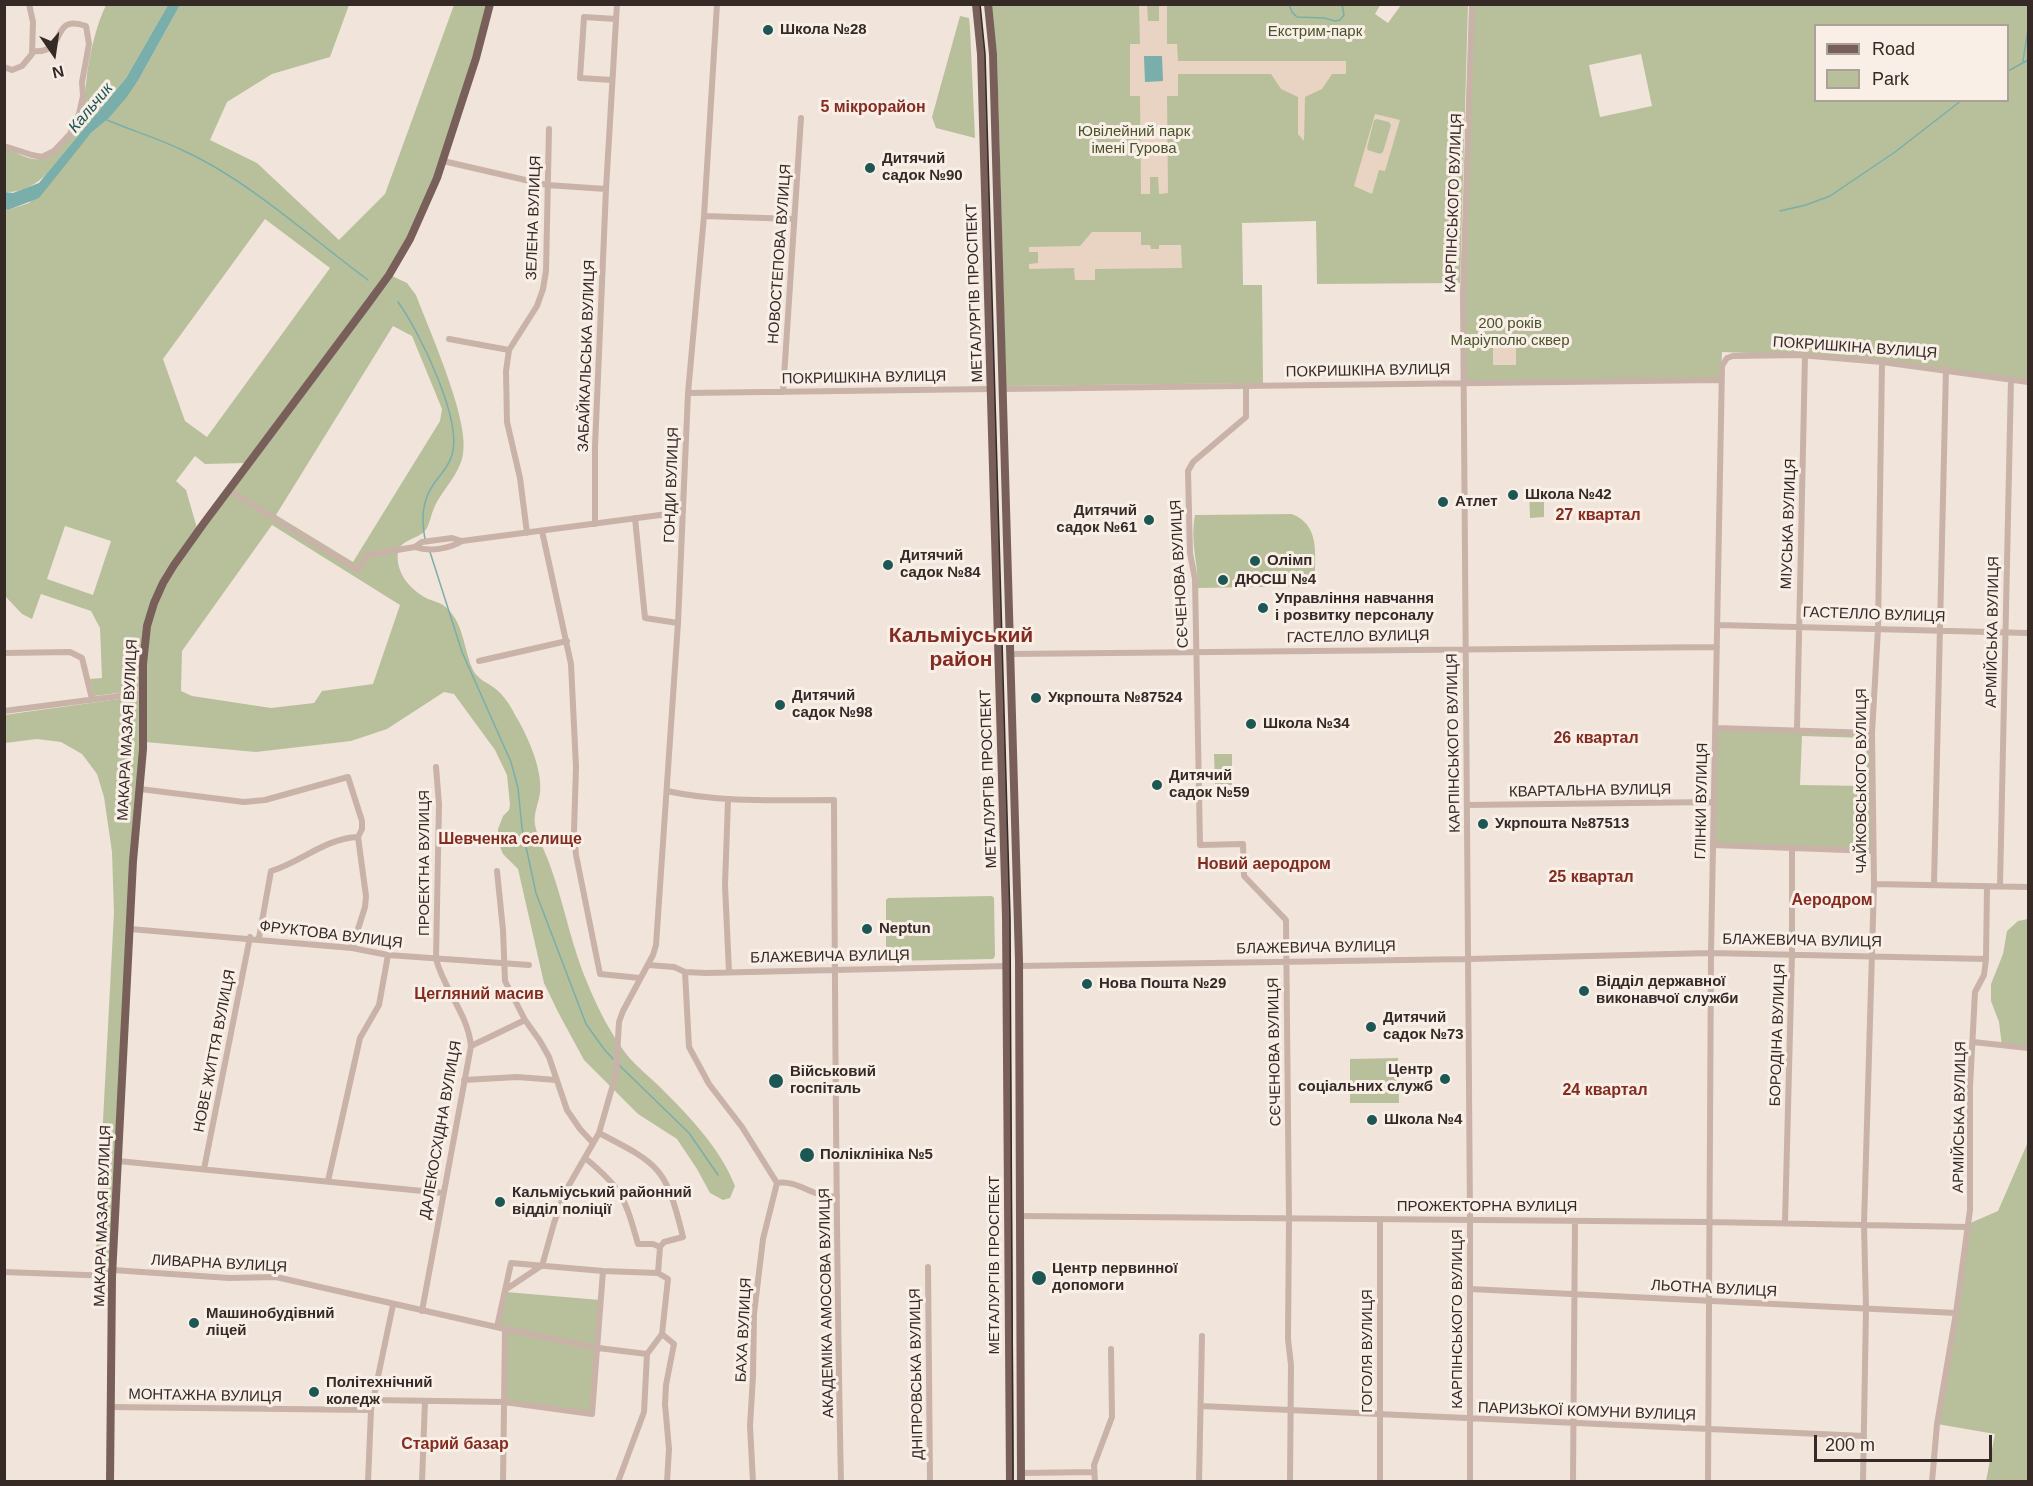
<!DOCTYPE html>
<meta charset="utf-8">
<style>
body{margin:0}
#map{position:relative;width:2033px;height:1486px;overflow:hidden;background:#f1e4db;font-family:Helvetica,sans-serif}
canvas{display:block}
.frame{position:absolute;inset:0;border:6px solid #362a27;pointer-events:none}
.legend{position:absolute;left:1814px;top:24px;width:195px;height:78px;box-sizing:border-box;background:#f9efe7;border:2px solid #aba09a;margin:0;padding:8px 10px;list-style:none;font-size:18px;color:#362a27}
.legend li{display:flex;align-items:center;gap:12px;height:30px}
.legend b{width:30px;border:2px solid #aba09a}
.north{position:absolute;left:24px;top:24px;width:60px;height:60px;-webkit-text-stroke:4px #f9efe7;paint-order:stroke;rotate:167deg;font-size:16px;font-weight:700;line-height:24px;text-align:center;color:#362a27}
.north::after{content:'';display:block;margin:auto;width:21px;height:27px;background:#362a27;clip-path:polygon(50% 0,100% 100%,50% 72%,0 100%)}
.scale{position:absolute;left:1814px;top:1435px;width:178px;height:27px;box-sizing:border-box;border:3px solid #362a27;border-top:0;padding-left:8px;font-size:18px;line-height:21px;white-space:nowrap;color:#362a27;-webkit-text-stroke:4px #f9efe7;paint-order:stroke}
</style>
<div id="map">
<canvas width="2033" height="1486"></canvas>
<div class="frame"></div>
<ul class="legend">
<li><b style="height:8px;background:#785f59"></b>Road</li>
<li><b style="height:16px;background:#b8c09b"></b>Park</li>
</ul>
<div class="north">N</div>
<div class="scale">200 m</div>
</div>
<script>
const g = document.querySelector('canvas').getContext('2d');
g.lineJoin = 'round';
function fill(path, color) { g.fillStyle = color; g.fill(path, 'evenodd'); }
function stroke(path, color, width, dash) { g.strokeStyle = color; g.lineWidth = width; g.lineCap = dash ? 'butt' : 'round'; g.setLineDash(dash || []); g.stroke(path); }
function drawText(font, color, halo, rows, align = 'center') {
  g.font = font + ' Helvetica,sans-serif'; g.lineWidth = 6; g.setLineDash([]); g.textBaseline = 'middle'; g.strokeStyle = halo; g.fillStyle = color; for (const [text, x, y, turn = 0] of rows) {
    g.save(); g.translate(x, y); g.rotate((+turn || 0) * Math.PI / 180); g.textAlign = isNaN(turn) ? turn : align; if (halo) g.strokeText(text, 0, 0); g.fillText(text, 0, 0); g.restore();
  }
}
fill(new Path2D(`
 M1381,4L1375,14L1388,23L1401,5H1468L1460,283L1317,284L1316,221L1242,223L1243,285H1262L1263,383L1006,386L997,53L991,5Z
 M106,5H168L126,78L47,173C37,185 20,193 5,192L4,148C14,151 30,161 40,159C45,157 51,151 55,149C88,128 83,100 88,67C92,45 97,24 106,5Z
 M180,5H349L330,57L272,74L227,102L210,140L257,163L339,240L385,194L454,5H488L435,177L408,238L387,273L246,463L205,464L195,456L176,481L186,490L197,528L152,602L141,690L94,696L90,679L102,678L100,628L91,611L41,594L32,619L22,614L5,596L4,209L8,210L29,203L91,133L108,119L139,79ZM265,219L330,268L207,437L185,421L163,359ZM65,526L111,541L93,595L47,579Z
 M1472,5H2028V382L1805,355L1722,352L1721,380L1463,383ZM1816,26H2008V100H1816ZM1641,54L1652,106L1600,117L1589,65Z
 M960,16L969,18L970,28L975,138L936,128L932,117Z
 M390,275L407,283L416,295C429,330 470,420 463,454C460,474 442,490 434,508C431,515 430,522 427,528C417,544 390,535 400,570C404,582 417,594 428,599C433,601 438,602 443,605C464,620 463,648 473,670C478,680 489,683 497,690C504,696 511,706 515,715C527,734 543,770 540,793C538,806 532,816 536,829C539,842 547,855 551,868C565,907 572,949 589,987C599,1011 611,1034 627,1055C637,1067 650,1077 661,1088C690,1117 720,1148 735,1186L730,1198L723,1200L710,1193L697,1169L677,1139L638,1114L584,1060L558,1012L544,983L518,869L503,854L498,842V829L503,816L509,810L510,805L507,775L495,750L454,694L444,692L387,729L351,741L256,752L145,742V692L149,626L164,584ZM393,326L412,336L442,409L440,421L353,562L276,515ZM272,525L400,605L373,684L322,691L314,703L271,708L192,696L181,691L182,651Z
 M1529,489H1544V517L1530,518Z
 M1292,514C1319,525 1315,551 1315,576H1311V586L1198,588C1198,562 1190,542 1195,515Z
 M141,696L142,721L111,1272H95L114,912L112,852L104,797L97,774L82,754L61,742L37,739L5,743L4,715Z
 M1717,729L1870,734L1872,849L1715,843ZM1802,736L1866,738L1867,786L1800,785Z
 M1214,754H1232V785H1215Z
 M992,896L994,898L995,956L993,959L888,961L886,958V900L888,898Z
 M2028,919V1048L2002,1046L1999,1022L1991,1001V984L2003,954L2007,931L2018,921Z
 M1398,1058L1399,1103H1350V1059Z
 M2028,1142V1481H1986L1995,1434L1937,1424L1968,1224L1998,1211Z
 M506,1292L600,1300L597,1346L499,1326Z
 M506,1331L596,1349L591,1413L505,1401Z`), '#b8c09b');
fill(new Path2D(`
 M1139,5H1147L1148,21H1159V5H1167V44H1177L1178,61H1346V74H1332L1322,89L1305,97L1304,141L1298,134V97L1281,89L1271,74H1178V96H1167L1168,193L1159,194L1158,177H1150V194H1141L1140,96H1130V44H1140Z
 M1375,114L1400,120L1385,171L1379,170L1372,194L1354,186ZM1377,119L1389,122L1391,125L1383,152L1380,154L1368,150L1367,148L1374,120Z
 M1092,232H1141V245H1150L1151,249H1159V245H1181L1182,268L1095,269V280H1075L1074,268L1029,269V264L1038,263V252H1029V247L1080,246Z
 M1493,342H1516V365H1493Z`), '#e9d3c2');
fill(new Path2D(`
 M168,5H180L139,79L126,98L108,119L91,133L39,198L8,210L5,209V192L13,193L39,183L47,173L126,78Z
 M1144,56H1162L1163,81L1145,82Z`), '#7aaeaa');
stroke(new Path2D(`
 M1289,4L1292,12L1297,17L1324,18L1335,21L1340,20L1344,15L1342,4
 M2023,61L2028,29
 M2008,71L2028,60
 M107,120C133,131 160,139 184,151C248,180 311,238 368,280
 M1780,211L1806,205L1830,196L1895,152L1962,100
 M398,302C419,331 463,420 452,455C449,466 442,473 435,482C422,500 421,518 425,539
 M430,552L462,652L511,762L518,788L522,828L536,893L586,1024L604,1049L613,1059
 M619,1065L689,1133L718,1175`), '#7aaeaa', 1.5);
stroke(new Path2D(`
 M4,67L12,70L22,66L32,54L33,22L29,4
 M612,80L580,78L584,17L616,19
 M4,146L32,155L42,157L54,151L70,134L79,114L83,96L82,82L89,44L86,26C48,13 70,54 33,51
 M443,161L547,185L606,189
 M704,216L794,219
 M449,339L509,350
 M1246,386V417L1193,462L1188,471L1190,553L1195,579L1200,845L1243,844L1244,876L1286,920L1289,1219L1288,1339L1291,1365L1290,1482
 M1003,389L1721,380
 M783,392L801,118
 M688,393L991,389
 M229,490L358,570L367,555L415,547L422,542L452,538L462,541
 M635,518L645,618L678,623
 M595,524V447L606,189L617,4
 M542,531L571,664L576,767L574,832L576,855L600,974L640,978
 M527,533L520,478L507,422L506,371L509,350L537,306L543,289L546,271L549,129
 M415,547C429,552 449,549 462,541L683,512
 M1718,625L2028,633
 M4,653L70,652L82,658L92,699
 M1011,654L1717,647
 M479,661L567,641
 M4,711L143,693
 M1716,728L1872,733
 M1797,730L1805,355
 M140,789L244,802L265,800L348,777L362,821V829L358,837L366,896L365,907L352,948
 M667,791C722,803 778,800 834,800C835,1027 836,1254 841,1482
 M728,800L725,885L729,972
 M1467,805L1714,802
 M1713,845L1873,851
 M497,871L503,930L505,981L525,1020L540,1041L549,1057L567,1110L580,1129L593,1143
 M1874,884L2028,887
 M1934,885L1946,369
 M2000,886L2011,379
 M130,929L352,948L388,955L529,965
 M259,938L271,871C301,862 326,838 358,837
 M648,965L674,967L685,972L706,973L1007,966
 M1019,966L1468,959L1711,953L1986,959
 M685,972L689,1047L709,1084L742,1127L777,1183
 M1973,1042L2028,1048
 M471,1046L525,1020
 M464,1080L517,1077L556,1080
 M599,1133C661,1165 666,1168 683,1237L664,1242L660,1247L658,1273
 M585,1158C622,1188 625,1198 638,1244H653L660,1247
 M118,1161L443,1193
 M204,1169L250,937
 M328,1181L360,1038L379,1005L388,955
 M777,1183C798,1179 816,1200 837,1196
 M1019,1216L1709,1222L1967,1227
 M1785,1223L1792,954V848
 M542,1266L554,1223L565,1192L599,1133L616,1074L619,1022L623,1011L653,955L656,945L678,623L688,393L704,216L717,4
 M928,1267L930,1482
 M113,1270L229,1278L276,1277L505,1329L598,1348L647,1354
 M4,1272L112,1276
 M1470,1289L1956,1313
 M505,1290L541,1266
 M422,1311L471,1046C468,1014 444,990 436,959L439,804L436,767
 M497,1327L511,1263L603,1271L658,1273L668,1279L662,1334L647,1354L644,1412L618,1482
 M662,1334L674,1344L666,1385L665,1404L669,1449L667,1482
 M373,1400L504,1402L592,1414L603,1271
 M1201,1406L1864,1436
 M111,1407L371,1410
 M1021,1473L1094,1472
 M368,1482L371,1410L393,1305
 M422,1482L425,1401
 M503,1482L505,1329
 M753,1482L750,1426L753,1376L754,1314L763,1239L777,1183
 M1095,1482L1094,1465L1112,1417L1111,1349
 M1199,1482L1202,1336
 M1380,1482V1220
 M1470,1482V1217L1463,294L1472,4
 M1573,1482L1575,1221
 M1708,1482L1711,953L1722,366L1727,358L1733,356L1800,355L1882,362L2028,382
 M1863,1482L1866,1308L1864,1225L1874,884L1872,733L1878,629L1882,362
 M1932,1482L1937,1424L1956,1313L1970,1210V1087L1975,992L1984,975L1986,959L1987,886`), '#c9b2a7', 6);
stroke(new Path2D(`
 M976,4L981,54L1006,917L1010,1482
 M988,4L993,54L1019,960L1021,1482
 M110,1482L112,1276L133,861L143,749V664L147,626L154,603L163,583L174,565L204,523L367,305L389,275L410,239L437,178L476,58L490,4`), '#785f59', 8);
stroke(new Path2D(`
 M980,4L985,54L1010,917L1013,1482`), '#362a27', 1.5);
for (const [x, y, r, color] of [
 [768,30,6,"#1d5754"],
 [870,168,6,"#1d5754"],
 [1513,495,6,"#1d5754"],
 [1443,502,6,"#1d5754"],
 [1149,520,6,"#1d5754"],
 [1255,561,6,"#1d5754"],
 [888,565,6,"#1d5754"],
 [1223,580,6,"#1d5754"],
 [1263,608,6,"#1d5754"],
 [1036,698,6,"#1d5754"],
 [780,705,6,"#1d5754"],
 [1251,724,6,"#1d5754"],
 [1157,785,6,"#1d5754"],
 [1483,824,6,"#1d5754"],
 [867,929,6,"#1d5754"],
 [1087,984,6,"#1d5754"],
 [1584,991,6,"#1d5754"],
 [1371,1027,6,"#1d5754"],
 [1445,1079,6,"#1d5754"],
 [776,1081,8,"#1d5754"],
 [1372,1120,6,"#1d5754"],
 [807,1155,8,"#1d5754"],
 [500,1202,6,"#1d5754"],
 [1039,1278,8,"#1d5754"],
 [194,1323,6,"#1d5754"],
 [314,1392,6,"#1d5754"]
]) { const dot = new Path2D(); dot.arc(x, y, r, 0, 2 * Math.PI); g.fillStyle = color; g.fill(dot); stroke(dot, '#f9efe7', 2); }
drawText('bold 15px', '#362a27', '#f9efe7', [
 ["Школа №28",780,30],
 ["Дитячий",882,159],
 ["садок №90",882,176],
 ["Школа №42",1525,495],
 ["Атлет",1455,502],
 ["Дитячий",1137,511,"right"],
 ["садок №61",1137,528,"right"],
 ["Дитячий",900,556],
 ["садок №84",900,573],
 ["Олімп",1267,561],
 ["ДЮСШ №4",1235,580],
 ["Управління навчання",1275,599],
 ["і розвитку персоналу",1275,616],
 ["Дитячий",792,696],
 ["садок №98",792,713],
 ["Укрпошта №87524",1048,698],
 ["Школа №34",1263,724],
 ["Дитячий",1169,776],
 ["садок №59",1169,793],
 ["Укрпошта №87513",1495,824],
 ["Neptun",879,929],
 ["Відділ державної",1596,982],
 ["виконавчої служби",1596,999],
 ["Нова Пошта №29",1099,984],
 ["Дитячий",1383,1018],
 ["садок №73",1383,1035],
 ["Центр",1433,1070,"right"],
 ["соціальних служб",1433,1087,"right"],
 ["Військовий",790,1072],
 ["госпіталь",790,1089],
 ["Школа №4",1384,1120],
 ["Поліклініка №5",820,1155],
 ["Кальміуський районний",512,1193],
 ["відділ поліції",512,1210],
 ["Центр первинної",1052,1269],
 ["допомоги",1052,1286],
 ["Машинобудівний",206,1314],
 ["ліцей",206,1331],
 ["Політехнічний",326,1383],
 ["коледж",326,1400]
], 'left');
drawText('15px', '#4a542b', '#f9efe7', [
 ["Екстрим-парк",1315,32],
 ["Ювілейний парк",1134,132],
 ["імені Гурова",1134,149],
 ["200 років",1510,324],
 ["Маріуполю сквер",1510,341]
]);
drawText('15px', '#362a27', '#f9efe7', [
 ["КАРПІНСЬКОГО ВУЛИЦЯ",1454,203,-88],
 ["ЗЕЛЕНА ВУЛИЦЯ",534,218,-88],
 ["НОВОСТЕПОВА ВУЛИЦЯ",780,254,-86],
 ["МЕТАЛУРГІВ ПРОСПЕКТ",975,293,-92],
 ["ПОКРИШКІНА ВУЛИЦЯ",1855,348,4],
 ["ЗАБАЙКАЛЬСЬКА ВУЛИЦЯ",587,356,-88],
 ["ПОКРИШКІНА ВУЛИЦЯ",1368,371,-1],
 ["ПОКРИШКІНА ВУЛИЦЯ",864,378,-1],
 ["ГОНДИ ВУЛИЦЯ",672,485,-88],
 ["МІУСЬКА ВУЛИЦЯ",1789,524,-88],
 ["СЄЧЕНОВА ВУЛИЦЯ",1180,574,-93],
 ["ГАСТЕЛЛО ВУЛИЦЯ",1874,615,2],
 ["АРМІЙСЬКА ВУЛИЦЯ",1993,632,-89],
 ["ГАСТЕЛЛО ВУЛИЦЯ",1358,637,-1],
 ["МАКАРА МАЗАЯ ВУЛИЦЯ",128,730,-87],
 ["КАРПІНСЬКОГО ВУЛИЦЯ",1454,743,-91],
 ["МЕТАЛУРГІВ ПРОСПЕКТ",989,779,-92],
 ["ЧАЙКОВСЬКОГО ВУЛИЦЯ",1862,781,-90],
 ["КВАРТАЛЬНА ВУЛИЦЯ",1590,791,-1],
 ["ГЛІНКИ ВУЛИЦЯ",1702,801,-89],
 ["ПРОЕКТНА ВУЛИЦЯ",425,863,-90],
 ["ФРУКТОВА ВУЛИЦЯ",331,935,7],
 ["БЛАЖЕВИЧА ВУЛИЦЯ",1802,941,1],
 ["БЛАЖЕВИЧА ВУЛИЦЯ",1316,948,-1],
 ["БЛАЖЕВИЧА ВУЛИЦЯ",830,957,-1],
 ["БОРОДІНА ВУЛИЦЯ",1778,1035,-88],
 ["НОВЕ ЖИТТЯ ВУЛИЦЯ",215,1051,-79],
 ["СЄЧЕНОВА ВУЛИЦЯ",1275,1052,-91],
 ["АРМІЙСЬКА ВУЛИЦЯ",1960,1117,-89],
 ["ДАЛЕКОСХІДНА ВУЛИЦЯ",441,1130,-80],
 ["ПРОЖЕКТОРНА ВУЛИЦЯ",1487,1207],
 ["МАКАРА МАЗАЯ ВУЛИЦЯ",103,1216,-88],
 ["ЛИВАРНА ВУЛИЦЯ",219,1264,3],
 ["МЕТАЛУРГІВ ПРОСПЕКТ",995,1265,-90],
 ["ЛЬОТНА ВУЛИЦЯ",1714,1289,3],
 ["АКАДЕМІКА АМОСОВА ВУЛИЦЯ",827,1303,-91],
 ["КАРПІНСЬКОГО ВУЛИЦЯ",1458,1319,-90],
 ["БАХА ВУЛИЦЯ",744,1330,-87],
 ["ГОГОЛЯ ВУЛИЦЯ",1368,1351,-90],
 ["ДНІПРОВСЬКА ВУЛИЦЯ",917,1374,-91],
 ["МОНТАЖНА ВУЛИЦЯ",205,1396,1],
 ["ПАРИЗЬКОЇ КОМУНИ ВУЛИЦЯ",1587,1412,2]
]);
drawText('italic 16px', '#1d5754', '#f9efe7', [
 ["Кальчик",91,108,-50]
]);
drawText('bold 16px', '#842c21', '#f9efe7', [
 ["5 мікрорайон",873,108],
 ["27 квартал",1598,516],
 ["26 квартал",1596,739],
 ["Шевченка селище",510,840],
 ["Новий аеродром",1264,865],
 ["25 квартал",1591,878],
 ["Аеродром",1832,901],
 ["Цегляний масив",479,995],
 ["24 квартал",1605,1091],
 ["Старий базар",455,1445]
]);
drawText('bold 21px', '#842c21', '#f9efe7', [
 ["Кальміуський",961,636],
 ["район",961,660]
]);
</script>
